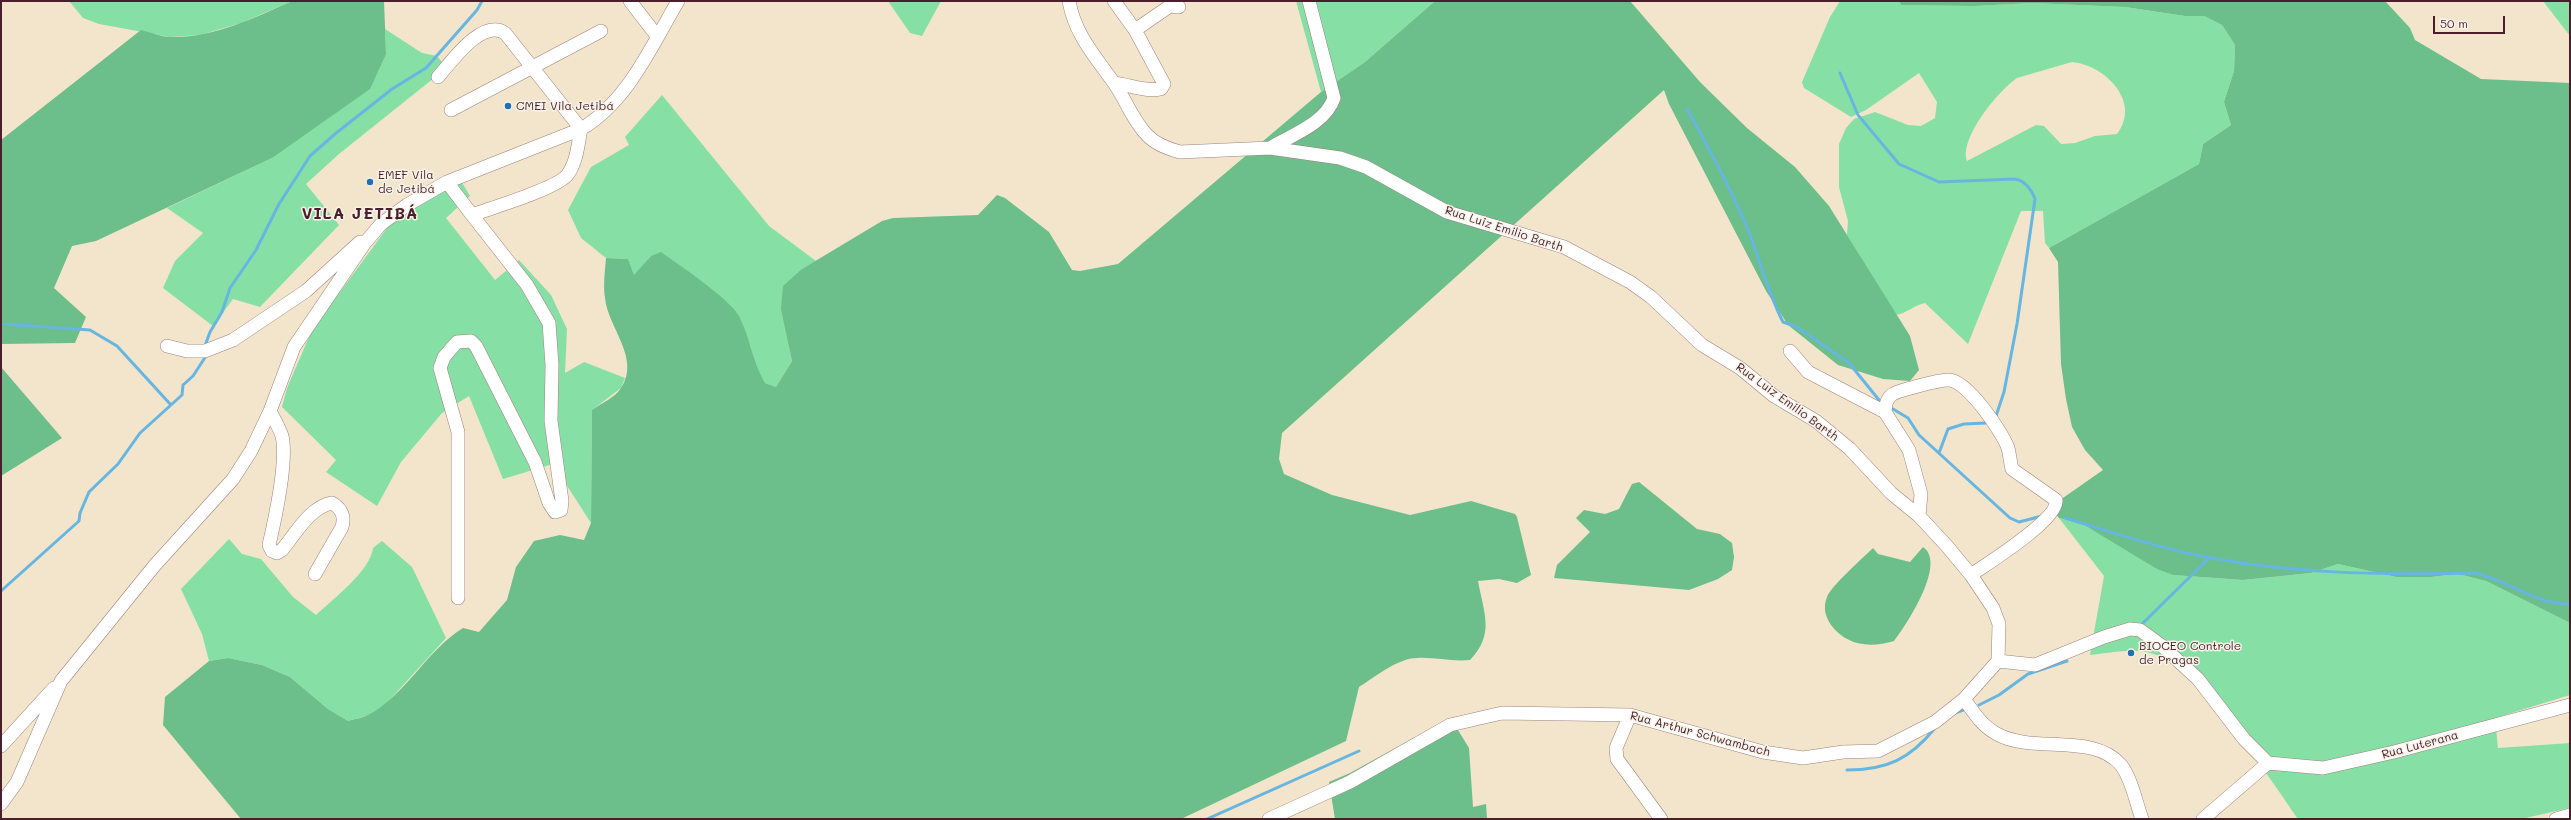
<!DOCTYPE html>
<meta charset="utf-8">
<style>
body{margin:0}
#map{position:relative;width:2571px;height:820px;overflow:hidden;background:#f2e5cc;font-family:Mali,sans-serif}
canvas{display:block}
.frame{position:absolute;inset:0;border:2px solid #4a1f2b;pointer-events:none}
.scale{position:absolute;left:2433px;top:16px;width:72px;height:18px;box-sizing:border-box;border:2px solid #4a1f2b;border-top:0;padding-left:5px;font-size:12px;line-height:14px;white-space:nowrap;color:#4a1f2b;-webkit-text-stroke:3px #f7f3e8;paint-order:stroke}
</style>
<div id="map">
<canvas width="2571" height="820"></canvas>
<div class="frame"></div>
<div class="scale">50 m</div>
</div>
<script>
const g = document.querySelector('canvas').getContext('2d');
g.lineJoin = 'round';
function fill(path, color) { g.fillStyle = color; g.fill(path, 'evenodd'); }
function stroke(path, color, width, dash) { g.strokeStyle = color; g.lineWidth = width; g.lineCap = dash ? 'butt' : 'round'; g.setLineDash(dash || []); g.stroke(path); }
function drawText(font, color, halo, rows, align = 'center') {
  g.font = font + ' Mali,sans-serif'; g.lineWidth = 3; g.setLineDash([]); g.textBaseline = 'middle'; g.strokeStyle = halo; g.fillStyle = color; for (const [text, x, y, turn = 0] of rows) {
    g.save(); g.translate(x, y); g.rotate((+turn || 0) * Math.PI / 180); g.textAlign = isNaN(turn) ? turn : align; if (halo) g.strokeText(text, 0, 0); g.fillText(text, 0, 0); g.restore();
  }
}
fill(new Path2D(`
 M69,1H292L241,23L200,35L170,37L99,24L83,18Z
 M888,1H941L922,36L910,33Z
 M1296,1H1435L1365,62L1321,92Z
 M1840,1H1899L1901,5L1974,6L2032,3L2125,7L2185,16H2204L2222,25L2235,45L2234,71L2224,102L2231,125L2203,144L2199,164L2049,248L2045,243L2043,211H2021L1968,344L1925,303C1913,306 1907,313 1896,315L1847,235L1848,221L1839,187V144L1846,128L1854,119L1875,112L1908,125L1921,126L1935,118L1937,102L1919,73L1866,110L1851,117L1804,88L1802,82L1830,17ZM2072,62C2105,65 2142,102 2117,134L2095,136L2075,143L2061,144L2044,126L2036,125L1967,161C1959,138 1999,90 2017,78Z
 M2543,1H2570V36Z
 M385,29L422,53L437,56L443,63L434,78L339,154L306,184L339,225L260,307L233,299L213,326L163,288L175,261L203,233L167,208L272,158L386,54Z
 M662,95L769,226L816,261L802,269L788,340L792,361L776,387L765,383L754,366L750,345L651,256L634,276L628,259L606,258L581,238L568,210L591,167L629,145L625,137Z
 M458,176L470,196L446,218L495,280L519,260L551,295L567,329L565,373L584,362L625,378L621,388L592,410L591,523L553,464L503,479L469,396L442,413L401,462L377,506L326,472L336,460L282,407L287,388L312,330L390,224Z
 M2059,518L2081,523L2173,575L2243,580L2311,573L2338,564L2396,577H2431L2458,574L2486,581L2570,623V695L2495,718L2498,748L2570,743V808L2521,819H2298C2271,779 2200,674 2159,656C2137,646 2112,653 2090,655L2104,576Z
 M229,539L242,554L261,559L293,597L316,615C332,600 371,570 373,548L382,541L412,567L446,638L386,704L367,716L348,721L328,709L290,677L262,665L228,658L209,661L202,634L181,589Z`), '#86e0a5');
fill(new Path2D(`
 M292,1H384L386,54L370,89L272,158L96,241L72,246L54,288L86,317L75,343L1,344V140L141,30C150,32 161,37 171,37C213,38 254,18 292,1Z
 M1435,1H1630L1700,82L1747,128L1795,167L1829,206L1910,336L1919,370L1910,381L1883,379L1838,365L1788,325L1766,291L1669,104L1664,90L1282,433L1279,459L1284,474L1332,495L1410,515L1471,501L1515,514L1517,517L1531,575L1517,583L1499,579L1478,581C1484,614 1495,634 1470,660C1452,662 1435,657 1417,658C1398,658 1375,677 1359,687L1346,741L1181,819H241L163,725L165,697L209,661L228,658L262,665L290,677L328,709L348,721C354,719 363,718 368,715C406,695 426,651 463,628L479,632L507,600L516,567L534,541L560,535L584,540L591,523L592,410C600,404 616,397 621,388C641,358 608,328 605,298C603,285 605,271 606,258L628,259L634,275L651,256L661,252C679,265 732,300 740,318C751,341 752,361 765,383L776,387L792,361L781,309L783,286L802,269L882,221L893,218L978,215L997,195L1005,198L1049,232L1072,270L1080,271L1118,264L1321,92L1365,62Z
 M1899,1H2385L2410,28L2415,40L2481,79L2570,83V623L2486,581L2458,574L2431,577H2396L2338,564L2311,573L2243,580L2173,575L2157,569L2081,523L2059,518L2050,507L2103,470L2085,450L2072,427L2066,399L2061,364L2058,262L2049,248L2199,164L2203,144L2231,125L2224,102L2234,71L2235,45L2222,25L2204,16H2185L2125,7L2032,3L1974,6L1901,5Z
 M1,367L62,438L1,476Z
 M1639,482L1697,529L1720,534L1732,543L1734,557L1732,570L1718,579L1689,590L1554,578L1557,565L1590,532L1576,518L1584,510L1605,514L1619,509L1632,484Z
 M1923,547C1947,563 1907,624 1894,641C1870,648 1847,646 1831,625C1825,616 1823,607 1827,597C1831,586 1863,558 1873,548L1878,554L1910,562Z
 M1444,721L1453,722L1469,748L1473,807L1486,804L1487,819H1335L1329,782L1350,773Z`), '#6cbe8a');
stroke(new Path2D(`
 M1840,73L1858,115L1899,164L1939,182L2014,179C2025,180 2031,189 2035,199L2017,324L2004,392L1995,419
 M1687,109C1709,148 1730,187 1747,227C1760,259 1767,291 1783,322L1797,327L1849,363L1879,400
 M1,324L90,330L117,346L171,405
 M206,343L210,332L222,312L230,288L256,250L279,204L310,156L335,134L392,89L426,68L477,10L482,1
 M1893,409L1908,418L1919,435L2010,518L2019,522L2042,516
 M1939,453L1948,429L1964,424L1986,423
 M2065,518C2105,530 2146,544 2187,553C2282,574 2377,575 2474,573C2507,579 2535,605 2570,604
 M1,591L79,521L80,513L89,492L118,464L140,433L182,395L183,385L193,376L206,356
 M2141,625L2210,557
 M1979,705L1999,695L2028,674L2067,661
 M1955,713L1966,709
 M1847,770C1887,770 1910,759 1935,728
 M1207,819L1359,751`), '#66b6e1', 3);
const minor = new Path2D(`
 M630,1L657,36
 M1069,1C1075,35 1095,56 1114,83C1126,100 1133,121 1147,135C1155,144 1169,149 1180,152L1270,148L1340,158L1366,167L1447,212L1564,247L1630,282L1651,297L1702,345L1740,368L1774,396L1816,421L1850,449L1891,493L1919,516L1946,545L1971,575L1993,608L1999,624L1998,661L1964,699L1935,722L1878,751L1843,752L1803,758L1763,752L1630,715L1502,713L1450,725L1350,782L1269,819
 M1114,1L1135,30L1164,84L1161,89C1146,92 1130,85 1114,83
 M1135,30L1170,6L1179,7
 M438,77C452,61 482,18 505,33L581,129C578,144 577,161 568,174C559,188 491,208 472,215L447,182
 M451,110L601,31
 M1270,148C1292,135 1326,123 1334,98L1309,1
 M167,346L187,351H205L233,340L306,291L360,242
 M1790,351L1808,372L1885,412L1909,450L1921,494L1919,516
 M270,411C274,419 279,427 282,436C288,461 275,519 269,545L272,551L277,553L282,550C296,533 310,507 332,503C342,509 345,516 342,527L315,574
 M1885,412C1886,395 1892,393 1907,389C1920,386 1936,380 1949,380C1967,380 2003,433 2008,448C2010,455 2010,462 2012,469L2056,500C2059,519 1988,563 1971,575
 M458,598V432L440,368L444,357L457,342L471,341L476,346L535,462L549,503L555,512L561,510L562,501L551,421L552,365L549,323L527,285L472,215
 M1998,661L2035,665L2104,637L2130,629L2140,630L2162,646L2198,679L2244,739L2268,763
 M1964,699C1974,713 1982,726 1997,734C2033,754 2093,732 2121,765C2132,779 2136,803 2142,819
 M1630,715L1616,748L1617,759L1661,819
 M1,746L54,688
 M2268,763L2323,768L2394,752L2570,705
 M1,804L17,782L61,681L155,565L233,479L251,451L270,411L294,347L364,244L381,224L407,205L447,182L581,129C628,101 651,47 678,1
 M2203,819L2268,763
 M2556,819L2570,815`);
stroke(minor, '#9e827c', 14);
stroke(minor, '#fff', 13);
for (const [x, y, r, color] of [
 [508,106,4,"#1f6fb2"],
 [370,182,4,"#1f6fb2"],
 [2131,653,4,"#1f6fb2"]
]) { const dot = new Path2D(); dot.arc(x, y, r, 0, 2 * Math.PI); g.fillStyle = color; g.fill(dot); stroke(dot, '#f7f3e8', 1.5); }
drawText('12px', '#4a1f2b', '#f7f3e8', [
 ["CMEI Vila Jetibá",516,106],
 ["EMEF Vila",378,175],
 ["de Jetibá",378,189],
 ["BIOCEO Controle",2139,646],
 ["de Pragas",2139,660]
], 'left');
drawText('12px', '#4a1f2b', '#f7f3e8', [
 ["Rua Luiz Emilio Barth",1504,229,18],
 ["Rua Luiz Emilio Barth",1787,402,36],
 ["Rua Arthur Schwambach",1700,734,15],
 ["Rua Luterana",2420,745,-15]
]);
g.letterSpacing = '1px';
drawText('bold 16px', '#4a1f2b', '#f7f3e8', [
 ["VILA JETIBÁ",360,214]
]);
g.letterSpacing = '0px';
</script>
